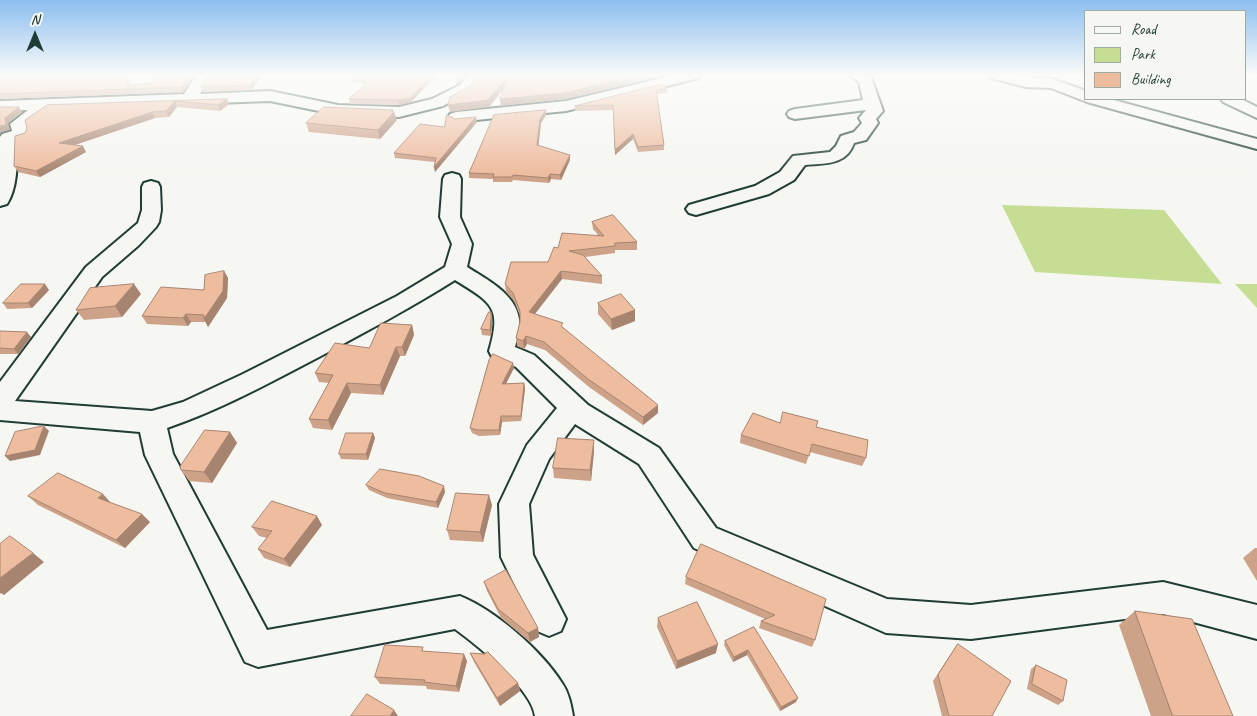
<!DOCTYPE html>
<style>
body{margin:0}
#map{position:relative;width:1257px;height:716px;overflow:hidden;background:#f6f6f2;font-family:Caveat,sans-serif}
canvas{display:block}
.legend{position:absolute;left:1084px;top:10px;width:162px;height:90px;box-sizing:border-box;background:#f6f6f2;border:1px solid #a0aca6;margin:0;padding:6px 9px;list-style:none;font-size:15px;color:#1f3d34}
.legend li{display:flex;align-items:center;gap:10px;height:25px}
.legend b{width:25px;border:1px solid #a0aca6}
.north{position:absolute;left:10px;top:10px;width:50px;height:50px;-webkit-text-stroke:4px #f6f6f2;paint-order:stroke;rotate:0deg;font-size:14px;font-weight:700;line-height:20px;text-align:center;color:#1f3d34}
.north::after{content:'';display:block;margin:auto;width:18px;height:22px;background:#1f3d34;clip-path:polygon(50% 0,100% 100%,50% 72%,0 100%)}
</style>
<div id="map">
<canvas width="1257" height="716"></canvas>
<ul class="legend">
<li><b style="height:6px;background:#f6f6f2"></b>Road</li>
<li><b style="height:14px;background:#c6de94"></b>Park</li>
<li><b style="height:14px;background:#eebc9f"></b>Building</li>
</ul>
<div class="north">N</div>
</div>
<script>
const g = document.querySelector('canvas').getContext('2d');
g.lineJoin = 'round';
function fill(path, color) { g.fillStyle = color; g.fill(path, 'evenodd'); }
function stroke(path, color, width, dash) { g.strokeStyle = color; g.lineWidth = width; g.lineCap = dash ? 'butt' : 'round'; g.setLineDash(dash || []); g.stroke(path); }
fill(new Path2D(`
 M1002,205L1164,210L1222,284L1035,272Z
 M1235,284H1257V308Z`), '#c6de94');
const minor = new Path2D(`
 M196,75H211L200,94L270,91L338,105L399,107L432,99L460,85L468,75H483L470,91L443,106L399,117L338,115L270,101L50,109L27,125L29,134L27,138L17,141C17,161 18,187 7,204L0,206V137L2,134L12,131L10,124L28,110L0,111V101L184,94Z
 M675,75H701L699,78L566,111L456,122L450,120L448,117L450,114L456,112L566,101Z
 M850,75L871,77L883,111L876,119L878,123L866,140L854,143C846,166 824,163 805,165L794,180L769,194L696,215L689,213L686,209L689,205L755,186L780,172L793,156L830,152L836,146L841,136L854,132L862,123L859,118L866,110L795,119L789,117L787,114L789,111L795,109L863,100L859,82Z
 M989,75H1016L1053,79L1086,91V99H1110L1257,139V149L1087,102L1051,88L1026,87L991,78Z
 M1221,99H1241L1257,107V118L1223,102Z
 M452,173L459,175L461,179L460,217L472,244L467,267C486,279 516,294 519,319C521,329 517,338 515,347L534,355L588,405L659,448L716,528L887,599L971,605L1163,582L1257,605V639L1163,614L971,639L886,633L694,548L639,464L575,424L549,459L529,504L533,555L566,619L561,631L549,636L537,631L501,557L499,504L527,445L557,408L516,367L492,357L489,351C502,307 492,303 455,280C411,308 365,332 319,357C269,383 220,410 167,428L173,454L267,630L460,596C495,610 542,651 562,683C569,693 571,705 573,716H535C532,689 478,646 455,629L258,667L245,662L145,455L140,432L0,420V382L86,267L138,223L142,210V187L144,183L151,181L158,183L160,187L161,210L159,222L156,227L139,245L102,277L15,401L152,411L183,402L243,374L397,296L445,267L452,244L440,217L443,179L445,175Z`);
stroke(minor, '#1f3d34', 4);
fill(minor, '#f6f6f2');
fill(new Path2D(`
 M0,75L129,85L153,83L195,75L183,92L0,99Z
 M262,75L252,90L203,92L201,87Z
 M350,75H437L411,102L399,105L350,104L349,99L366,84L352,82Z
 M663,84L667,89V93L657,94L664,145V150L638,152L633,139L615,155L613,110L575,111V106Z
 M227,99L229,104L220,111L177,107L169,117L155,118L74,145L86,152L40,177L18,172L14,166L25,133L47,105Z
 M393,110V111L394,112L397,120L380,139L309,132L306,123Z
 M546,115L541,123L538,146L570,155V160L561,180L551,179L549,183L513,180L512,182H493V179L469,178V173Z
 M455,119L477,122L435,172L434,167L435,162L395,158L394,153L444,127Z
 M592,222L637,242V250H615V253L585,257L602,276V284L562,279L535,314L564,328L658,413L643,425L589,387L545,350L527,344L524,349L517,346L516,338L520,322V316L514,301L506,292L505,284L548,262L558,248L598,235L593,229Z
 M224,271L228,278L227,298L208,327L206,322H191L188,326L147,324L142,316L204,290Z
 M49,290L32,308L7,309L3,303Z
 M141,294L122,317L84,320L76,310Z
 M598,303L635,310V321L612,330L598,314Z
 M492,318V325L491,336L482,335L481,329Z
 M412,325L414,335L405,356H400L383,395L351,393L332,430L313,428L309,419L329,383L319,382L315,373L369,348Z
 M0,331L31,337L18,354H0Z
 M513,363L514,368L506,384L524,383L525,389L521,421L502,422L500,435L479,436L472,433L470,428Z
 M780,423L816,427L866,458L862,466L810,452L806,464L740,443L741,435Z
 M230,432L237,443L212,483L189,481L181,470Z
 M373,433L375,438L368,460L341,459L339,454Z
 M594,451L591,481L554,478L553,468Z
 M366,485L445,492L438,508L387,498L369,490Z
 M28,496L110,503L150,522L125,548L38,505Z
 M492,505L483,542L450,540L447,530Z
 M322,525L290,567L264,558L258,549L267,538L259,536L252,527Z
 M701,544L815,640L812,647L759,628L761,621L765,619L685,584L686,577Z
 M1255,548H1257V581L1243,558Z
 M484,582L538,628L539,637L530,642L501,618L487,591Z
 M1135,611L1233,716H1151L1119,625Z
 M658,618L716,653L676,669L657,627Z
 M754,627L796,702L780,711L747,655L733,662L724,645L725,641Z
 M958,644L992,716H942L933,681L953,651Z
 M425,651L467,661L459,692L427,689L426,686L380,684L375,677Z
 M470,653L518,683L520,691L500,706L474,662Z
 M1036,665L1063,701L1058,705L1027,689L1031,669Z`), '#cda289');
fill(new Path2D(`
 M127,75H129V90L127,85Z
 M189,75H195L183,92L181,87Z
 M257,75H262L252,90L250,85Z
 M432,75H437L411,102L399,105L398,100Z
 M458,75H466L456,85L455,78Z
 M509,75H512V79L489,107L450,112L448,105Z
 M639,75H654V78L566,99L501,106L500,99Z
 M227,99L229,104L220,111L218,105Z
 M175,101L177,107L169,117L166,111Z
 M19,107L22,112L8,123L10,130L1,132L0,134V126L5,118Z
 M393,110V113L394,112L397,120L380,139L378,130Z
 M546,110V115L541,123L538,150L537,145L540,119Z
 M152,112L155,118L63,149L59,143Z
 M476,117L477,122L435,172L434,167Z
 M633,134V139L615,155V150Z
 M83,146L86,152L40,177L36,171Z
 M570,155V160L561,180L560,175Z
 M550,174L551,179L549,183L548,178Z
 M224,271L228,278L227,298L208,327L204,319Z
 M561,271L562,279L530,320L529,312Z
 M45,284L49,290L32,308L28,303Z
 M134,284L141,294L122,317L115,306Z
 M635,310V321L612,330L611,319Z
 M491,312L492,325L491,336L490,330Z
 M186,314L191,322L188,326L183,318Z
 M412,325L414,335L405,356L402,347Z
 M27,332L31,337L18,354L14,349Z
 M526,336L527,344L524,349L523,341Z
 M396,347L400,356L383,395L380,385Z
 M513,363L514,368L503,389L502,384Z
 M347,383L351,393L332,430L328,420Z
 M524,383L525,389L521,421V416Z
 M658,405V413L643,425V417Z
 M501,416L502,422L500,435L499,430Z
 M44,426L49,431L40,455L10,461L5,456Z
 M230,432L237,443L212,483L204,472Z
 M373,433L375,438L368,460L366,454Z
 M594,440V451L591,481L590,470Z
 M444,486L445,492L438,508L436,502Z
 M103,494L111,503L98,498Z
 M489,495L492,505L483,542L480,532Z
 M142,514L150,522L125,548L116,540Z
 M317,516L322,525L290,567L284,559Z
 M33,553L44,562L4,595L1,593L0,594V578Z
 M538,628L539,637L530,642L528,633Z
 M718,644L716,653L676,669L677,661Z
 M748,650L747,655L733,662L734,657Z
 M464,654L467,661L459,692L456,686Z
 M518,683L520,691L500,706L497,698Z
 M798,698L796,702L780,711L781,707Z
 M394,710L398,716H390Z`), '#a7846f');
const building = new Path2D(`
 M0,75H127V85L153,83L159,75H189L181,87L0,94Z
 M208,75H257L250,85L201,87Z
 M350,75H432L410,98L398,100L349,99L370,80L351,78Z
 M479,75H509L488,100L448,105L450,97L470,86Z
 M510,75H639L565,93L500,99Z
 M663,84L667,89H656L664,145L638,147L633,134L615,150L613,105L575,106Z
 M227,99L218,105L175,101L166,111L152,112L59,143L83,146L36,171L14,166L15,136L25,133L27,128L25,120L47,105Z
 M0,107H19L5,118L6,125L0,126Z
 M324,107L393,110L391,111L394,112L378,130L306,123Z
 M546,110L540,119L537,145L570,155L560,175L550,174L548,178L513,175L512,177H493L494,174L469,173L494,115Z
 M447,115L455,119L476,117L434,167L436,158L394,153L420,124L444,127Z
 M613,215L637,242L615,243V246L569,251L583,255L602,276L561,271L529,312L563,323L561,326L658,405L643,417L588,379L544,342L526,336L523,341L516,338L520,322V311L513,293L505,284L511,262H548L554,247L558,248L562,233L604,236L592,222Z
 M224,271L223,291L204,319V315L186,314L183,318L142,316L161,287L204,290L205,275Z
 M21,284H45L28,303H3Z
 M134,284L115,306L76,310L90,288Z
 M621,294L635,310L611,319L598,303Z
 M489,312H491V319L490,330L481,329Z
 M381,323L412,325L402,347H396L380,385L347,383L328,420L309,419L333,375L315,373L335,343L369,348Z
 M0,331L27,332L14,349L0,348Z
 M493,354L513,363L502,384L524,383L521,416H501L499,430H477L470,428L489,360Z
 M783,412L818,421L816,427L868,440L866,458L812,444L809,456L741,435L753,413L780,423Z
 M44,426L35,450L5,456L15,432Z
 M205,430L230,432L204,472L181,470L180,467Z
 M346,433H373L366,454H339Z
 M558,438L594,440L590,470L553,468Z
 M380,469L419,476L444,486L436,502L385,493L366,485Z
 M58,473L103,494L98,498L142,514L116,540L28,496Z
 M456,493L489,495L480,532L447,530Z
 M272,501L317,516L284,559L258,549L272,531L252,527Z
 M10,536L33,553L0,578V544Z
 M701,544L826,599L815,640L761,621L775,615L686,577Z
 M506,570L538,628L528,633L498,609L484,582Z
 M697,602L718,644L677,661L658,618Z
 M1135,611L1192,619L1233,716H1173Z
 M754,627L798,698L781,707L748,650L734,657L725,641Z
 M958,644L1011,681L992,716H949L938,675Z
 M385,645L423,647L422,651L464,654L456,686L424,682L425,680L375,677Z
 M488,652L518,683L497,698L470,653L484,654Z
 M1036,665L1067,680L1063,701L1032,684Z
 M367,694L394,710L390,716H351Z`);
fill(building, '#eebc9f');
stroke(building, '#a7846f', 1);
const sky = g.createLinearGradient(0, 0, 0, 175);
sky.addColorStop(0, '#8bbeef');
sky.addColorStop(0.43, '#fbfbf9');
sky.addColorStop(1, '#fbfbf900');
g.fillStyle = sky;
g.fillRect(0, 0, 1257, 175);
</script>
